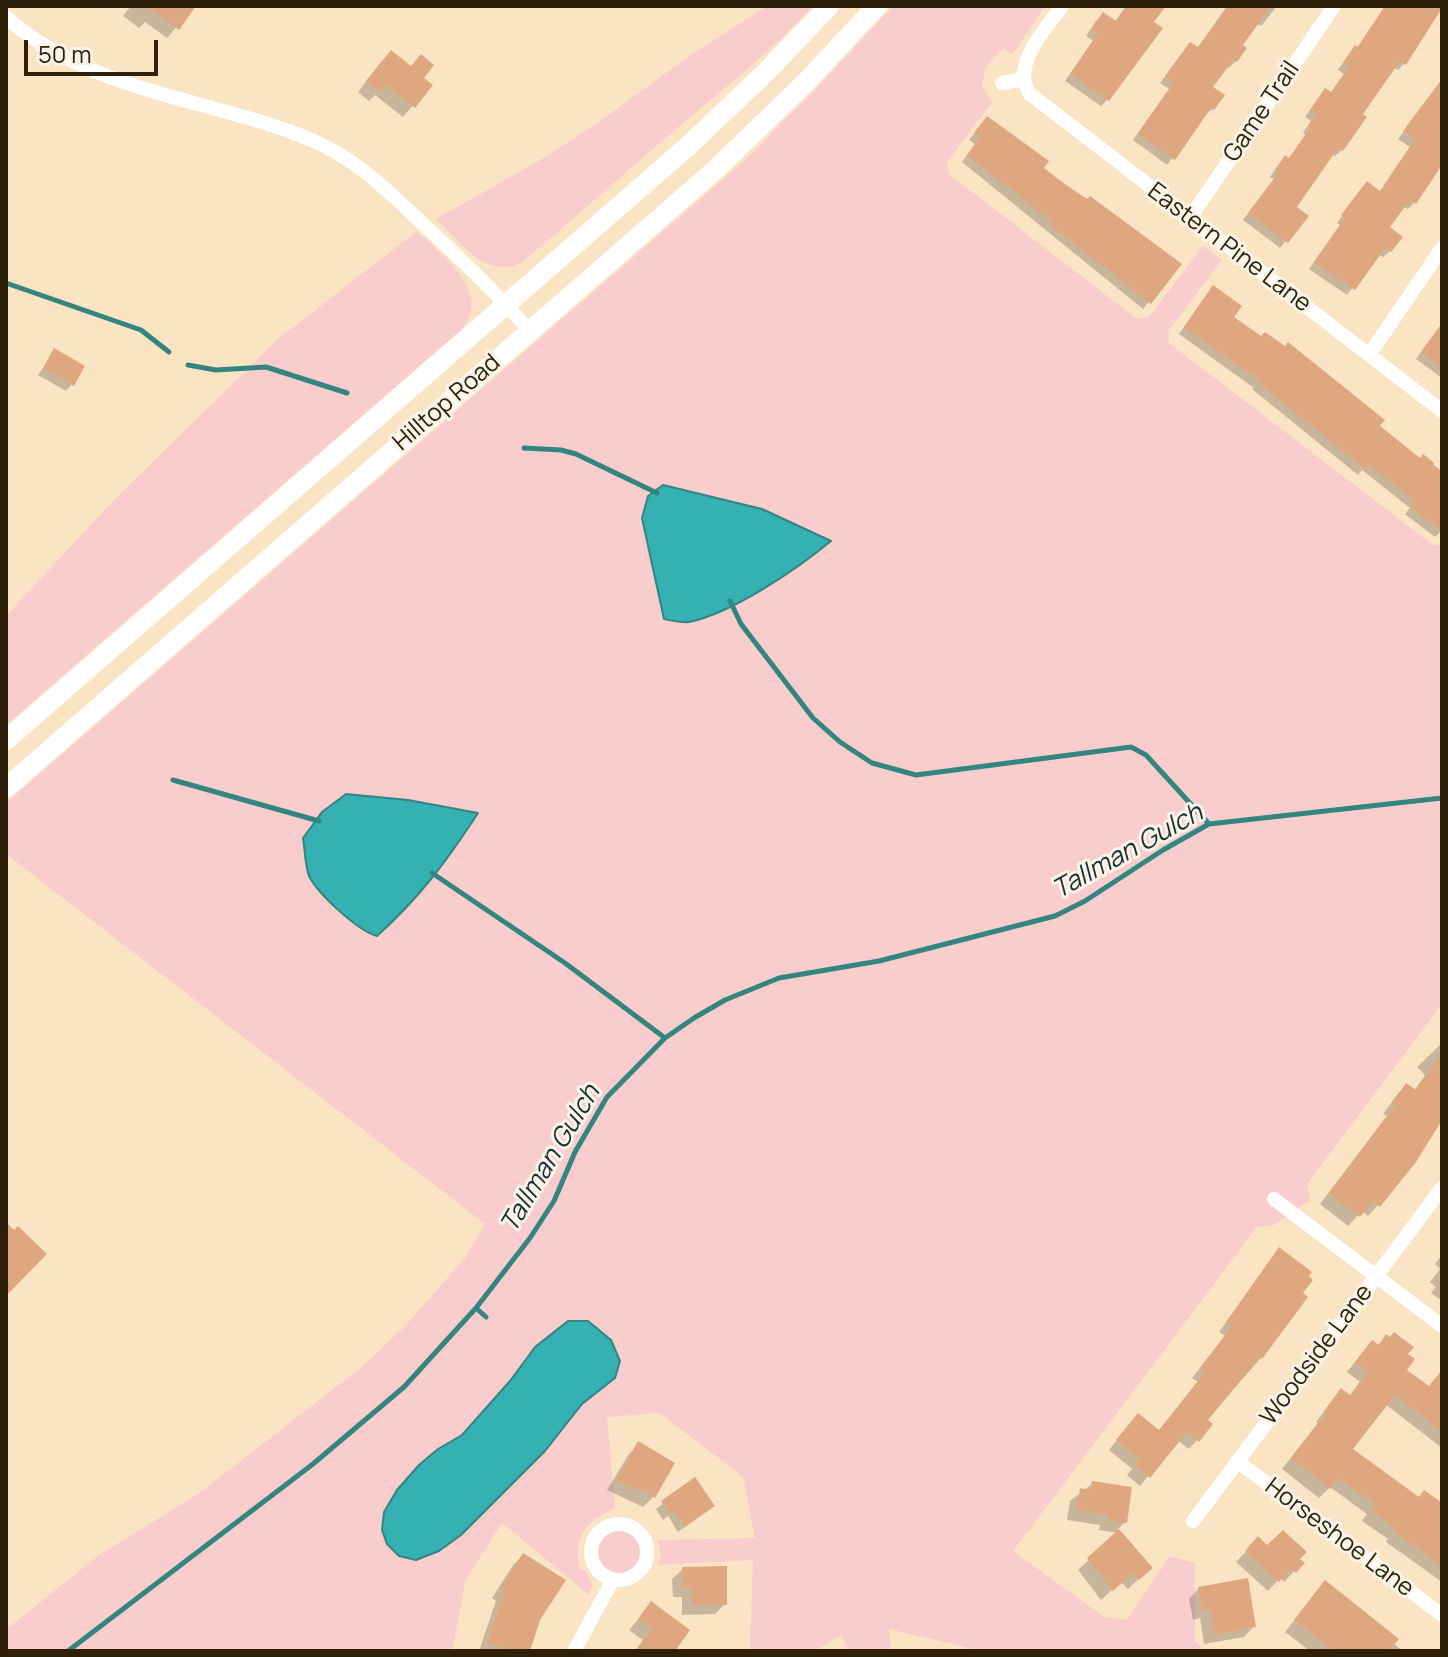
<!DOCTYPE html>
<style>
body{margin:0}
#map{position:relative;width:1448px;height:1657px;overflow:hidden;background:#fbe4c3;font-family:Manrope,sans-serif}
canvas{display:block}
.frame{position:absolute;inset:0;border:8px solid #2e2009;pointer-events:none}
.scale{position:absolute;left:24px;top:40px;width:134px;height:36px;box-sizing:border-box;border:4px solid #2e2009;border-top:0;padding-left:10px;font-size:24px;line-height:28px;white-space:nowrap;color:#2e2009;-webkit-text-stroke:6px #fbf4e9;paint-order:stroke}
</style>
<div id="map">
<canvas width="1448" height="1657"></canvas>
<div class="frame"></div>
<div class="scale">50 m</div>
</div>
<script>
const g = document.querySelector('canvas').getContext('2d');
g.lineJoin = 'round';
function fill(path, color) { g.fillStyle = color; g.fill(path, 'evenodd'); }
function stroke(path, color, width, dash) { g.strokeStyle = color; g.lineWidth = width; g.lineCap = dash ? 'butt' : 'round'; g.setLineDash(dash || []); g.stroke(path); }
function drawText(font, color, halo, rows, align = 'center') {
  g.font = font + ' Manrope,sans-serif'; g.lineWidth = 6; g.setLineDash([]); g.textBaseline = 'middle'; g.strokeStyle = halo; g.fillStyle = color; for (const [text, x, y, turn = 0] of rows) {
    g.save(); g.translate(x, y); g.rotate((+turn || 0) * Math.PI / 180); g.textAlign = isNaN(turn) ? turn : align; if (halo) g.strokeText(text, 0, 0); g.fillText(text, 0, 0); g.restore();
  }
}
fill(new Path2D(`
 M767,6H813C771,52 723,89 675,130C623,174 573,220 521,263C487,281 458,240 436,219L542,159L596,124L685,59Z
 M893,6H1045L1015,51L1011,54L1003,48L985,68L982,87L992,102L947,162L949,174L1137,319L1149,317L1203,246L1222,260L1168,331L1169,343L1433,545L1442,544V1004L1307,1184L1310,1200L1274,1225L1257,1227L1013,1551L1103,1616L1127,1620L1170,1556L1195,1563V1641L1205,1651H981L889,1629L891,1651H848L842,1634L815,1651H750L753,1560L658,1565L661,1555L658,1540L755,1538L743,1477L660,1413L607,1417L615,1508C587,1520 572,1537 580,1569L586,1571L592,1585L589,1595L502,1523L466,1579L452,1651H6V1631L8,1628L99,1555L198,1494L363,1366L406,1325L465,1258L485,1224L6,854V803L744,161L817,88Z
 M417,231C435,249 479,282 471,311C470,317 466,323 463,328L6,725V616L114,500L278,339Z
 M598 1552a21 21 0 1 1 42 0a21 21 0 1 1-42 0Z`), '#f9cdcd');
const water = new Path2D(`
 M663,485L762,509L831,541C797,569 733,613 689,622C681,623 671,620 664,619L642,518L648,496Z
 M346,794L408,800L478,813C446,862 420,897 377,936C358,931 318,894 309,876C305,866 305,849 303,838L322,812Z
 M568,1321H588L611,1340L620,1361L615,1378L582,1404L545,1451L461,1535L439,1551L416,1560L399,1556L387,1544L382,1530L384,1512L397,1490L419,1465L438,1449L462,1435L510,1381L535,1347Z`);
fill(water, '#35b0b3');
stroke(water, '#338580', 2);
fill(new Path2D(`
 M131,6H194L167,38L145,22L139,28L123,16Z
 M1126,6H1163L1107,100L1101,106L1065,81L1093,41L1086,36L1096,21L1103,15L1114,23Z
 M1227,6H1277L1261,26L1256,23L1240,45L1236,61L1229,68L1226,66L1210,88L1213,109L1205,114L1167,165L1133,140L1169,89L1160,83L1190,44L1197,49Z
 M1385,6H1442L1404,64L1398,70L1394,67L1361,115L1342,150L1335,156L1331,154L1294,207L1306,216L1280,248L1243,220L1274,179L1270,177L1279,164L1288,160L1306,135L1303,133L1311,121L1305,117L1319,97L1330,94L1344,74L1338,70L1349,54L1357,48Z
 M381,62L421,78L430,86L403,117L375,95L369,101L358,92Z
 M1442,81V156L1414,203L1408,209L1403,206L1387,228L1390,251L1383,257L1378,254L1347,295L1309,269L1340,225L1337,223L1360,190L1379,193L1410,147L1398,139Z
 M981,125L1179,264L1143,309L962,162L975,144L969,140Z
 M1207,294L1231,317L1419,460L1423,456L1442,472V530L1435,537L1405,514L1410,508L1362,470L1358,475L1252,389L1254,388L1179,334Z
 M1442,336V378L1416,359L1429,341Z
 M55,351L72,384L66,391L38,375Z
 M1442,1043V1117L1378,1205L1368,1216L1362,1211L1348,1226L1320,1204L1387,1116L1383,1114L1396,1096L1406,1085L1414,1091L1425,1075L1417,1067Z
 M1279,1250L1261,1358L1205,1421L1197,1440L1189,1449L1177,1440L1140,1486L1127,1475L1132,1469L1109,1450L1129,1425L1158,1432L1198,1382L1192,1378L1225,1336L1219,1332Z
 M1442,1255V1301L1431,1293L1436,1287L1430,1282L1440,1269L1435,1264Z
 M1386,1337L1406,1354L1404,1371L1428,1388L1442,1373V1448L1385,1404L1350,1450L1418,1499L1442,1506V1582L1386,1542L1388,1539L1362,1521L1367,1514L1330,1487L1319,1498L1282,1469L1318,1423L1316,1422L1332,1401L1349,1397L1360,1382L1347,1372L1363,1352L1372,1342L1377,1346Z
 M639,1444L653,1497L643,1507L607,1490L629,1454Z
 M695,1480L712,1506L678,1532L668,1516L663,1520L656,1509Z
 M1093,1483L1125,1522L1117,1530L1150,1568L1128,1589L1121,1582L1101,1600L1078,1570L1118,1533L1099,1530L1100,1525L1067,1520L1070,1501Z
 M1258,1539L1267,1547L1302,1563L1284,1582L1280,1578L1268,1591L1236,1562Z
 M523,1555L538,1619L528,1651H479L496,1601L492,1598L513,1565Z
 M683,1569L725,1604L715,1614L682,1615V1597H673L672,1579Z
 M1325,1583L1393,1643L1403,1651H1310L1285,1632Z
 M1199,1588L1254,1626L1244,1637L1204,1644L1200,1618L1193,1620L1189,1599Z
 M651,1604L672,1651H635L643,1640L629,1630Z`), '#0003');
stroke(new Path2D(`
 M6,283L141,330L169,352
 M188,365L216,370L266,367L347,393
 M524,448L561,450L576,454L657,493
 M730,601L741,624L813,718L840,742L872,763L916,775L1131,747L1146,755L1209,824
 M173,780L319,821
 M432,873L565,963L665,1038
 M476,1308L486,1317
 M68,1651L313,1464L404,1387L476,1308L530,1238L554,1201L575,1152L607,1097L665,1038L694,1018L725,1000L779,978L879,961L1055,916L1085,901L1163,850L1209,824L1442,798`), '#338580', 5);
fill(new Path2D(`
 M147,6H196L179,30Z
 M1126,6H1166L1154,22L1163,28L1109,101L1070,74L1098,33L1091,29L1103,12L1116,21Z
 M1228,6H1271L1243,45L1247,48L1237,62L1233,60L1213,87L1225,95L1214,110L1211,108L1175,160L1138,133L1174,82L1165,76L1190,42L1198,47Z
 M1385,6H1442V8L1406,65L1400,61L1363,114L1367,117L1343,151L1338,148L1297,207L1309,216L1288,243L1248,213L1279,172L1275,170L1285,155L1289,158L1310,128L1308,126L1316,114L1310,110L1325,88L1331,92L1349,67L1343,63L1355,45L1358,47Z
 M391,50L411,66L421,54L434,65L424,78L433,85L415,108L386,85L381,92L366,81Z
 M1442,79V165L1416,204L1410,200L1390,227L1403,237L1391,252L1385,248L1355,290L1314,262L1345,218L1341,215L1367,181L1380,191L1415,139L1403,131Z
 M987,116L1049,161L1044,168L1067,186L1087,199L1090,196L1182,264L1151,304L1049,224L1051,221L967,155L980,137L974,133Z
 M1213,285L1242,306L1234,317L1261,336L1265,332L1285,346L1288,342L1385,420L1380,426L1420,458L1423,454L1434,463L1433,465L1442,471V531L1410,507L1415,501L1369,465L1366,470L1257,382L1259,380L1184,327Z
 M1442,323V368L1421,352Z
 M54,348L85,366L74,386L43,368Z
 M1442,1053V1120L1416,1162L1380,1207L1373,1201L1360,1217L1329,1193L1395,1105L1392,1103L1406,1083L1416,1090Z
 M6,1222L14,1230L18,1226L47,1254L6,1296Z
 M1279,1247L1312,1272L1309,1276L1313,1280L1303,1293L1308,1297L1262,1359L1260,1357L1208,1420L1213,1424L1199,1442L1187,1432L1150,1478L1134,1465L1139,1459L1116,1440L1138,1413L1159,1430L1205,1372L1200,1368L1232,1326L1226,1322Z
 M1394,1332L1414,1347L1408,1354L1415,1359L1407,1370L1429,1386L1442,1370V1432L1395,1395L1353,1449L1419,1497L1424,1490L1442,1503V1566L1394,1531L1396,1528L1370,1510L1375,1504L1339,1478L1330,1489L1291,1458L1326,1413L1324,1411L1341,1388L1350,1395L1368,1371L1355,1362L1372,1340L1379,1345L1386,1334L1390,1337Z
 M638,1441L675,1463L655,1498L637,1487L635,1491L616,1480Z
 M695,1477L715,1506L685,1527L675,1511L670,1515L661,1501Z
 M1092,1481L1132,1487L1127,1523L1108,1520L1109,1515L1077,1510L1080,1488L1090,1490Z
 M1119,1529L1153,1568L1139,1580L1133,1573L1113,1591L1087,1558Z
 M1283,1530L1307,1552L1300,1559L1305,1563L1296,1573L1291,1569L1279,1582L1245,1551L1258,1536L1267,1545Z
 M523,1553L566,1580L540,1620L530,1651H512L487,1643L505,1590L501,1588Z
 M727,1566V1605H692L691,1587L682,1588V1567Z
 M1248,1578L1256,1627L1214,1635L1210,1609L1202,1610L1198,1587Z
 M1325,1580L1399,1639L1389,1651H1334L1294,1620Z
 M651,1601L690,1630L675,1651H635L652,1629L638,1619Z`), '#dea77f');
stroke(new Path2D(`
 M1062,6C1046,30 1010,64 1030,94L1442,411
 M6,17C92,93 205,97 307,138C354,157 387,190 423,224C460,258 496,293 530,331
 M1002,83L1024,79
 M1190,218L1334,6
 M1369,355L1442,248
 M1274,1199L1442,1326
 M1237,1461L1442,1615
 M1193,1521L1442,1188
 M591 1552a28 28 0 1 1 56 0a28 28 0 1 1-56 0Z
 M574,1651L613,1580`), '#fff', 14);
stroke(new Path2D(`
 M6,740L687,147L765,73L829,6
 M6,788L715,170L807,81L877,6`), '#fff', 20);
drawText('24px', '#2e2009', '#fbf4e9', [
 ["Game Trail",1262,112,-56],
 ["Eastern Pine Lane",1229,248,37],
 ["Hilltop Road",447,403,-41],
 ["Woodside Lane",1317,1355,-53],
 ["Horseshoe Lane",1339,1538,37]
]);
drawText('italic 26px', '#163031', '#fbf4e9', [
 ["Tallman Gulch",1128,852,-29],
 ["Tallman Gulch",551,1159,-59]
]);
</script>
